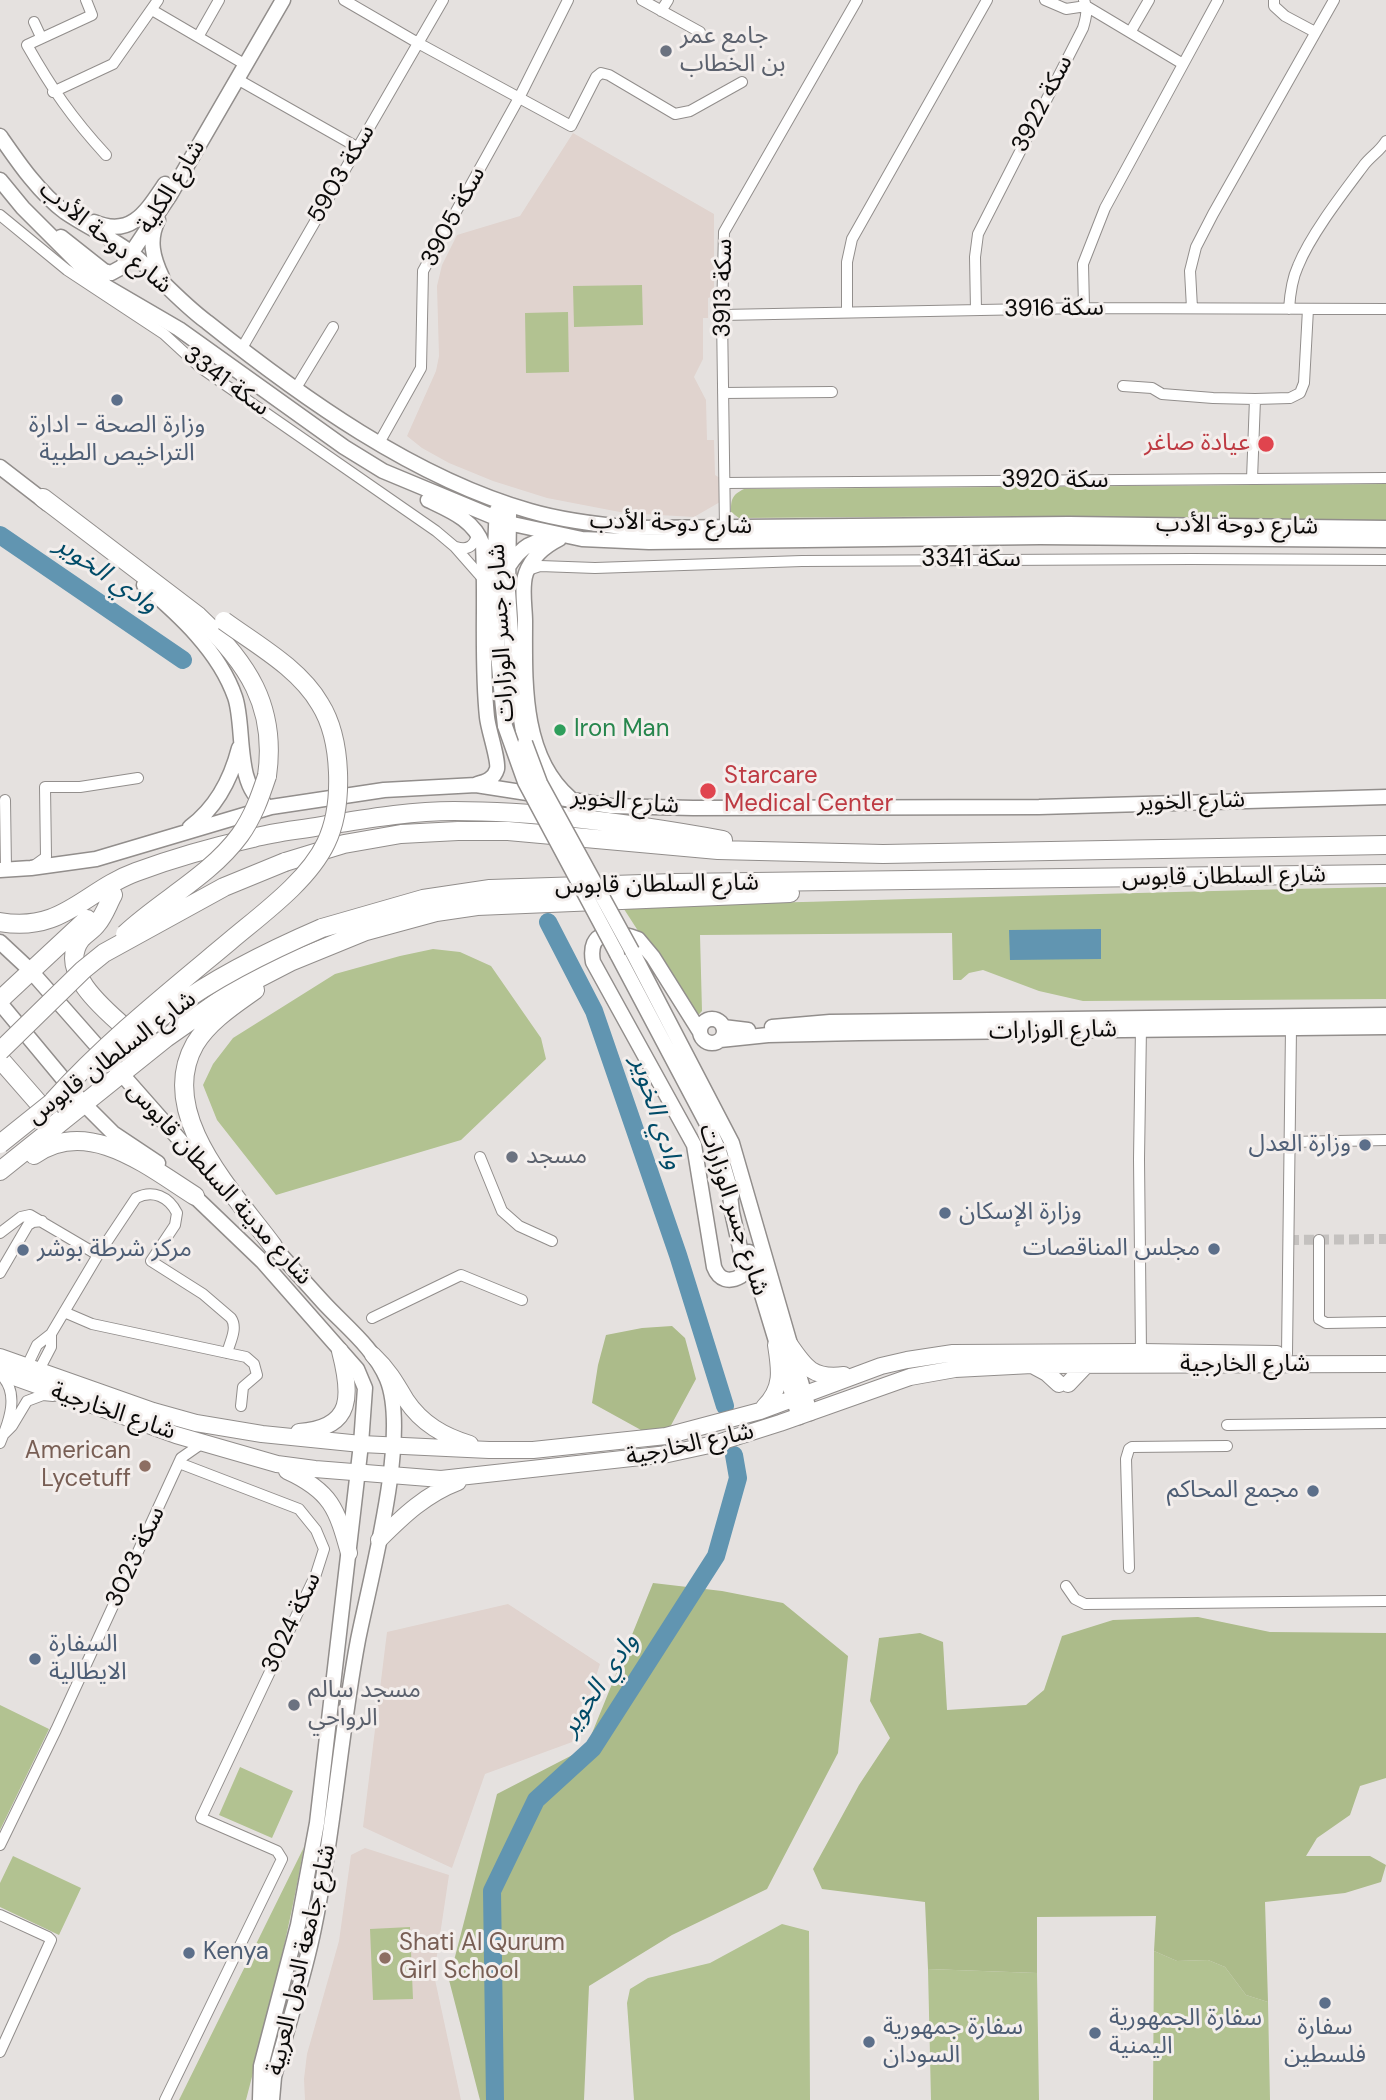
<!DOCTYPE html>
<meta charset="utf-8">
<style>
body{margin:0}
canvas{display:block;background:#e5e1df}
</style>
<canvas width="1386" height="2100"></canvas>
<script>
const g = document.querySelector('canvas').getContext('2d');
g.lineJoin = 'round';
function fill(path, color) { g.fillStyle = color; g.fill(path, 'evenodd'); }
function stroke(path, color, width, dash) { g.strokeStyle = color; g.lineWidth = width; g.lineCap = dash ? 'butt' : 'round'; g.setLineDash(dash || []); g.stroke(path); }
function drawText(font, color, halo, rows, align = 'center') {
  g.font = font + ' "DM Sans","Noto Sans Arabic",sans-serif'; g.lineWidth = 6; g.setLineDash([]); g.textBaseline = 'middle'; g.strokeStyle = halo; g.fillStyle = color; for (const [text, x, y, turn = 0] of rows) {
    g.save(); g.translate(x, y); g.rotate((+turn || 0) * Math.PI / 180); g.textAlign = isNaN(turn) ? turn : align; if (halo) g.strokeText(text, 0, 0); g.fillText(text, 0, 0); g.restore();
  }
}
fill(new Path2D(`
 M573,133L714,214V293L713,296L708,298V318H703V359L694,377L706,400L707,440H714L715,475L720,478V502L694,517L625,513L547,498L493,481L449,463L422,448L407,436L436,371L439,356L437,286L442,265L457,235L520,216Z
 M508,1604L600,1664L575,1741L485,1774L452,1868L363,1827L387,1632Z
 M365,1848L449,1875L434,1975L461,2100H305L304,2079L307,2054L339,1941L351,1855Z`), '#e0d3ce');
fill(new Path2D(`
 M642,285L643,325L574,327L573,286Z
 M568,312L569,372L526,373L525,313Z
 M1386,484V522L1016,516L739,518L731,512C731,499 732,495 744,489Z
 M1386,887V999L1083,1001L1039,991L983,970L969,973L961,980H953L952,933L700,935L702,1011L695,1019L622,906C877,901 1131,892 1386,887Z
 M433,949L460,952L491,966L541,1038L546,1059L461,1140L276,1195L217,1120L203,1085L213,1064L233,1038L335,974L400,956Z
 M0,1705L49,1729L0,1830Z
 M240,1767L293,1791L272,1838L219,1815Z
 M304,1847C289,1932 268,2016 246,2100H179Z
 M13,1856L81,1888L59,1935L0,1907V1883Z
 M782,1924L809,1931L810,2100H634L627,2003L630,1989L648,1978L710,1963Z
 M410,1927L413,1999L373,2000L370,1929Z
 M1154,1951L1177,1961L1208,1960L1225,1967L1246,1995L1268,2002L1270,2100H1153Z
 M928,1969L1037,1973L1039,2100H931Z`), '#b2c291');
fill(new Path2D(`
 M672,1326L685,1338L696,1379L669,1429L641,1430L592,1403L598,1365L606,1335L642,1328Z
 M653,1583L722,1591L783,1603L848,1656L838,1753L767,1889L672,1935L589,1986L584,2100H480L449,1980L497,1794L586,1748Z
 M1198,1617L1270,1632L1386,1633V1778L1360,1786L1350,1815L1317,1838L1306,1856H1370L1386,1865L1381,1882L1345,1893L1265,1902L1268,2002L1246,1995L1225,1967L1208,1960L1177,1961L1154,1951L1156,1916L1037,1917V1973L928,1969L925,1902L822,1889L813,1869L859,1785L890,1738L870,1701L879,1638L920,1633L943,1642L947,1710L1026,1705L1044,1690L1062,1636L1113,1620Z`), '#acbb8a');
fill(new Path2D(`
 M1101,929V959L1010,960L1009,930Z`), '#6195b1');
stroke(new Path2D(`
 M0,535L183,660
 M548,922L594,1011L678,1255L725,1406
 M495,2100L492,1891L536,1800L593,1748L716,1556L738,1478L734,1455`), '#6195b1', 18);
stroke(new Path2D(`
 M1289,1240L1386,1239`), '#c4c1bf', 10, [10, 5]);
const street = new Path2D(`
 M86,0L92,15L27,45C52,89 72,118 106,155
 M344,0L418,43L571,126L596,77L601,73L609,75L675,114L690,111L742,82
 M642,0L700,32
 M1045,0L1066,9L1086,6
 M1274,0V6L1285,16L1315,32
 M1086,6L1183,64
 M152,10L246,65
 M661,11L668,0
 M34,22L41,37
 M1131,31L1149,0
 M198,37L219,0
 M237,79L357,147
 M53,92L113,64L158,0
 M0,215L67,270L164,334L201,368L436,531L455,547L484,580
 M1084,308L1083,264L1105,208L1218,0
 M1192,308L1190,271L1196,247L1213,214L1334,0
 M1289,309C1290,294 1292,279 1298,266C1311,234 1343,193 1364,165C1371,156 1380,151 1386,141
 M976,310L975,257L978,234L1083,28C1086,18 1088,10 1084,0
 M847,311V262L852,239L987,0
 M722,315L1084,308L1386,309
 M242,348L443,0
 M1123,386L1152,388L1162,394L1213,398L1255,399
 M296,388L333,327
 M723,393L832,392
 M379,443L421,368L423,271L519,98L568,0
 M1252,479L1255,399L1290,398L1300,393L1304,383L1308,309
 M725,483L1386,478
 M725,528L722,315L724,232L857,0
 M456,547C469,551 475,545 478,532
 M528,570L540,566L595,568L802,561L1191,559L1386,560
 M5,800L6,869
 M35,865L46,857L45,787H80L138,778
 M1290,1142L1386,1140
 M480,1157L502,1211L519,1226L552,1241
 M0,1233L21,1217L30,1215L98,1255
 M1319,1240V1319L1326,1323L1386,1322
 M0,1273L28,1225L33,1222L42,1221
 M64,1312L92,1324L246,1357L254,1364L257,1375L243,1387L241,1406
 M372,1318L461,1275L522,1300
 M1141,1352L1139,1159L1141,1027
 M1287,1354L1291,1028L1294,1023
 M27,1366L37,1345L51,1334L98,1255L136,1198C153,1189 169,1197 177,1213L175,1225L151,1261L203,1294L231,1318C238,1328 230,1342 227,1353
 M39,1370L51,1347V1334
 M1227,1425L1386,1423
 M3,1435L12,1426L27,1401L43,1395L53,1396
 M0,1443C9,1422 20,1393 1,1375
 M1129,1568L1126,1459L1129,1449L1132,1447L1227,1446
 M1066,1586L1075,1599L1085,1604L1386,1601
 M0,1845L56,1730L181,1458L204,1442
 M0,1915L48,1937L51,1940L0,2052
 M165,2100L282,1859L277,1851L201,1818L316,1574L324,1549L316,1530L299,1509L179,1463`);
const secondary = new Path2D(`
 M0,136C18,162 39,193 65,212C87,227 112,238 133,254C158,276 180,302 207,322C301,397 414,478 530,511C564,521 600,525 635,528L1069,524L1386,528
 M0,180L23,208L86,271L107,287L179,329L344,447L383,471L508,523L582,539L649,542L1040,537L1386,540
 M158,220C148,240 153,258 162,277
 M94,222C131,238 146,212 165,184
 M61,237L104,271L111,273L122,267L170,195L283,0
 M0,467L48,504
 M428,500C451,511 474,520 483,545C486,602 481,660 487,717C488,729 499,760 497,769C494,779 486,782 477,784
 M497,510C492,580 497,657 505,726
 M509,514L508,591L514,676L524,738
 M559,539C545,546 532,557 526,573C521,587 525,607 525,621C525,680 521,756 570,798
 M508,567C522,546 531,540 557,539
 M144,585C179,615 219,651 235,697C245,725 235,786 264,803
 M190,827C217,807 231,779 239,748
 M0,870L31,868L96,859L271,807L384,790L476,785L611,806L693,808L1039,807L1386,797
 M0,942L30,970L216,1181
 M632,951L732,1143L810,1413
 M617,954L708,1126L719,1151L732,1195
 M0,1003L84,1104L113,1133L158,1163
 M700 1031a12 12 0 1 1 24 0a12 12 0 1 1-24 0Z
 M723,1027L748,1030
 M772,1027L830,1022L1386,1015
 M700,1032L653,957L638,939C613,930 587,929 593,962L694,1145L714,1267C719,1280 729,1283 741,1276L744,1266L732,1212L729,1186
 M720,1040L768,1035L859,1033L1386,1027
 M189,1191L262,1261L357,1369L365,1388L361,1444L317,1823L298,1925L261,2066L260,2100
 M267,1239C285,1260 304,1281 323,1302C345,1326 374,1348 387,1379C410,1435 370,1579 358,1640C340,1735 334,1833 314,1928C304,1978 287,2027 274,2077L272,2100
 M749,1252L799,1417`);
const primary = new Path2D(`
 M788,1342C805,1367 812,1379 844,1375
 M373,1355C388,1369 396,1383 406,1400C422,1424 444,1436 470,1444
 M0,1357L153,1411L196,1423L262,1434L361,1444L489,1450H533L666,1436L760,1411L881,1366L907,1360L953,1353L1141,1352L1277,1354
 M1034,1366L1047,1373L1059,1384
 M0,1372L176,1435L277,1464L315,1469L441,1479L668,1454L714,1444L780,1423L910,1377L955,1369L1032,1365L1386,1364
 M1068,1384L1086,1365
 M764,1407C783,1388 780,1370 776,1345
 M299,1432C355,1428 351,1394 340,1351
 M287,1471C331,1491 337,1509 349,1553
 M379,1540C403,1516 426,1494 458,1482`);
const highway = new Path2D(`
 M43,498L198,616C247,662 277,706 267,776
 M285,862L344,844L401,834L458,831H508L718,850L883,854L1386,845
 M113,895C108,904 104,916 97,924C93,930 86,933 81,939C54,974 114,1017 138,1039
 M0,922C63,933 84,891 136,872C171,859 217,846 253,838C275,832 299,830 321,826C365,819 409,811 454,811C543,811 635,824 723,840
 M322,928L423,899L490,889L674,883L1386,874
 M255,990C234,1005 209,1021 195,1044C155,1114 234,1193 273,1246
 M0,1000L87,919
 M0,1059L49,1115L51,1121
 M34,1155C88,1116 149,1167 195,1196
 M0,1171L166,1038L230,993L290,962L366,931L436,912L477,906L790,893`);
stroke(street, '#928e8c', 12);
stroke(secondary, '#928e8c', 17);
stroke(primary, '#928e8c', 18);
stroke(highway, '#928e8c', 20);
stroke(street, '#fff', 10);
stroke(secondary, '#fff', 14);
stroke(primary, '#fff', 16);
stroke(highway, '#fff', 18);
const secondaryBridge = new Path2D(`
 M505,726L525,782L617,954
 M525,743L540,783L632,951`);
const highwayBridge = new Path2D(`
 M125,934C161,900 210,876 240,835C253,817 260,797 267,776
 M0,1051L83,970L104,953L224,887L285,862
 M96,1068C123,1049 147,1027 174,1008C219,975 271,950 322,928
 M53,1101C106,1042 169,992 230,941C262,914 308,881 326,843C344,805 342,739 320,704C299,668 257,645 224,621
 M0,1144L60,1096`);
stroke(secondaryBridge, '#928e8c', 17, []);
stroke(highwayBridge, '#928e8c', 20, []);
stroke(secondaryBridge, '#fff', 14);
stroke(highwayBridge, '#fff', 18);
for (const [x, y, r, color] of [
 [666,51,7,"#6b7280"],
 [117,400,7,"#5c6f8a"],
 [1266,444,9,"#e0444e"],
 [560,730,7,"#2e9e5b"],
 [708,791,9,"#e0444e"],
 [1365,1145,7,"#5c6f8a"],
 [512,1157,7,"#6b7280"],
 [945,1213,7,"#5c6f8a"],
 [1214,1249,7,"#5c6f8a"],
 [23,1250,7,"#5c6f8a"],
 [145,1466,7,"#8d6e63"],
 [1313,1491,7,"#5c6f8a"],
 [35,1659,7,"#5c6f8a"],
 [294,1705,7,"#6b7280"],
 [189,1953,7,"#5c6f8a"],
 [385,1958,7,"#8d6e63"],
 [1325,2003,7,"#5c6f8a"],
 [1095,2033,7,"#5c6f8a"],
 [869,2042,7,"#5c6f8a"]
]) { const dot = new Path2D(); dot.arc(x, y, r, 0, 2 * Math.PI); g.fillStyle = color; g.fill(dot); stroke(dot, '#f3eeec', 2.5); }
drawText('24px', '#5b616d', '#f3eeec', [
 ["جامع عمر",680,37],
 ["بن الخطاب",680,65],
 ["مسجد",526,1157],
 ["مسجد سالم",308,1691],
 ["الرواحي",308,1719]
], 'left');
drawText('24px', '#0c0b0a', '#f3eeec', [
 ["سكة 3922",1043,104,-63],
 ["سكة 5903",342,174,-60],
 ["شارع الكلية",172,187,-58],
 ["سكة 3905",454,217,-62],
 ["شارع دوحة الأدب",105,238,39],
 ["سكة 3913",724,288,-89],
 ["سكة 3916",1054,309,-1],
 ["سكة 3341",226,382,36],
 ["سكة 3920",1055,481],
 ["شارع دوحة الأدب",671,524,2],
 ["شارع دوحة الأدب",1237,526,1],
 ["سكة 3341",971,560],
 ["شارع جسر الوزارات",502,633,-93],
 ["شارع الخوير",625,802,5],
 ["شارع الخوير",1191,802,-2],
 ["شارع السلطان قابوس",1224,877,-1],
 ["شارع السلطان قابوس",657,885,-1],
 ["شارع الوزارات",1053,1031,-1],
 ["شارع السلطان قابوس",112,1058,-37],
 ["شارع مدينة السلطان قابوس",219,1184,48],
 ["شارع جسر الوزارات",733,1210,72],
 ["شارع الخارجية",1245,1365],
 ["شارع الخارجية",113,1412,19],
 ["شارع الخارجية",690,1445,-12],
 ["سكة 3023",136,1557,-65],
 ["سكة 3024",292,1623,-65],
 ["شارع جامعة الدول العربية",302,1960,-77]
]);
drawText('24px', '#4e5e75', '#f3eeec', [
 ["وزارة الصحة - ادارة",117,426,"center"],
 ["التراخيص الطبية",117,454,"center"],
 ["وزارة العدل",1351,1145,"right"],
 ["وزارة الإسكان",959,1213],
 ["مجلس المناقصات",1200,1249,"right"],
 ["مركز شرطة بوشر",37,1250],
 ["مجمع المحاكم",1299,1491,"right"],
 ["السفارة",49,1645],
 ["الايطالية",49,1673],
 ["Kenya",203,1953],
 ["سفارة الجمهورية",1109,2019],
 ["اليمنية",1109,2047],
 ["سفارة جمهورية",883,2028],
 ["السودان",883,2056],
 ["سفارة",1325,2028,"center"],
 ["فلسطين",1325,2056,"center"]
], 'left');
drawText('24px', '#be3a42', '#f3eeec', [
 ["عيادة صاغر",1250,444],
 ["Starcare",724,777,"left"],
 ["Medical Center",724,805,"left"]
], 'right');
drawText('24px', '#27864d', '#f3eeec', [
 ["Iron Man",574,730]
], 'left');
drawText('24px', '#785e54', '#f3eeec', [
 ["American",131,1452],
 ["Lycetuff",131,1480],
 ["Shati Al Qurum",399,1944,"left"],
 ["Girl School",399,1972,"left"]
], 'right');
drawText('italic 26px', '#004b68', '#f3eeec', [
 ["وادي الخوير",106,575,34],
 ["وادي الخوير",656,1113,72],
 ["وادي الخوير",600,1685,-56]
]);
</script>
